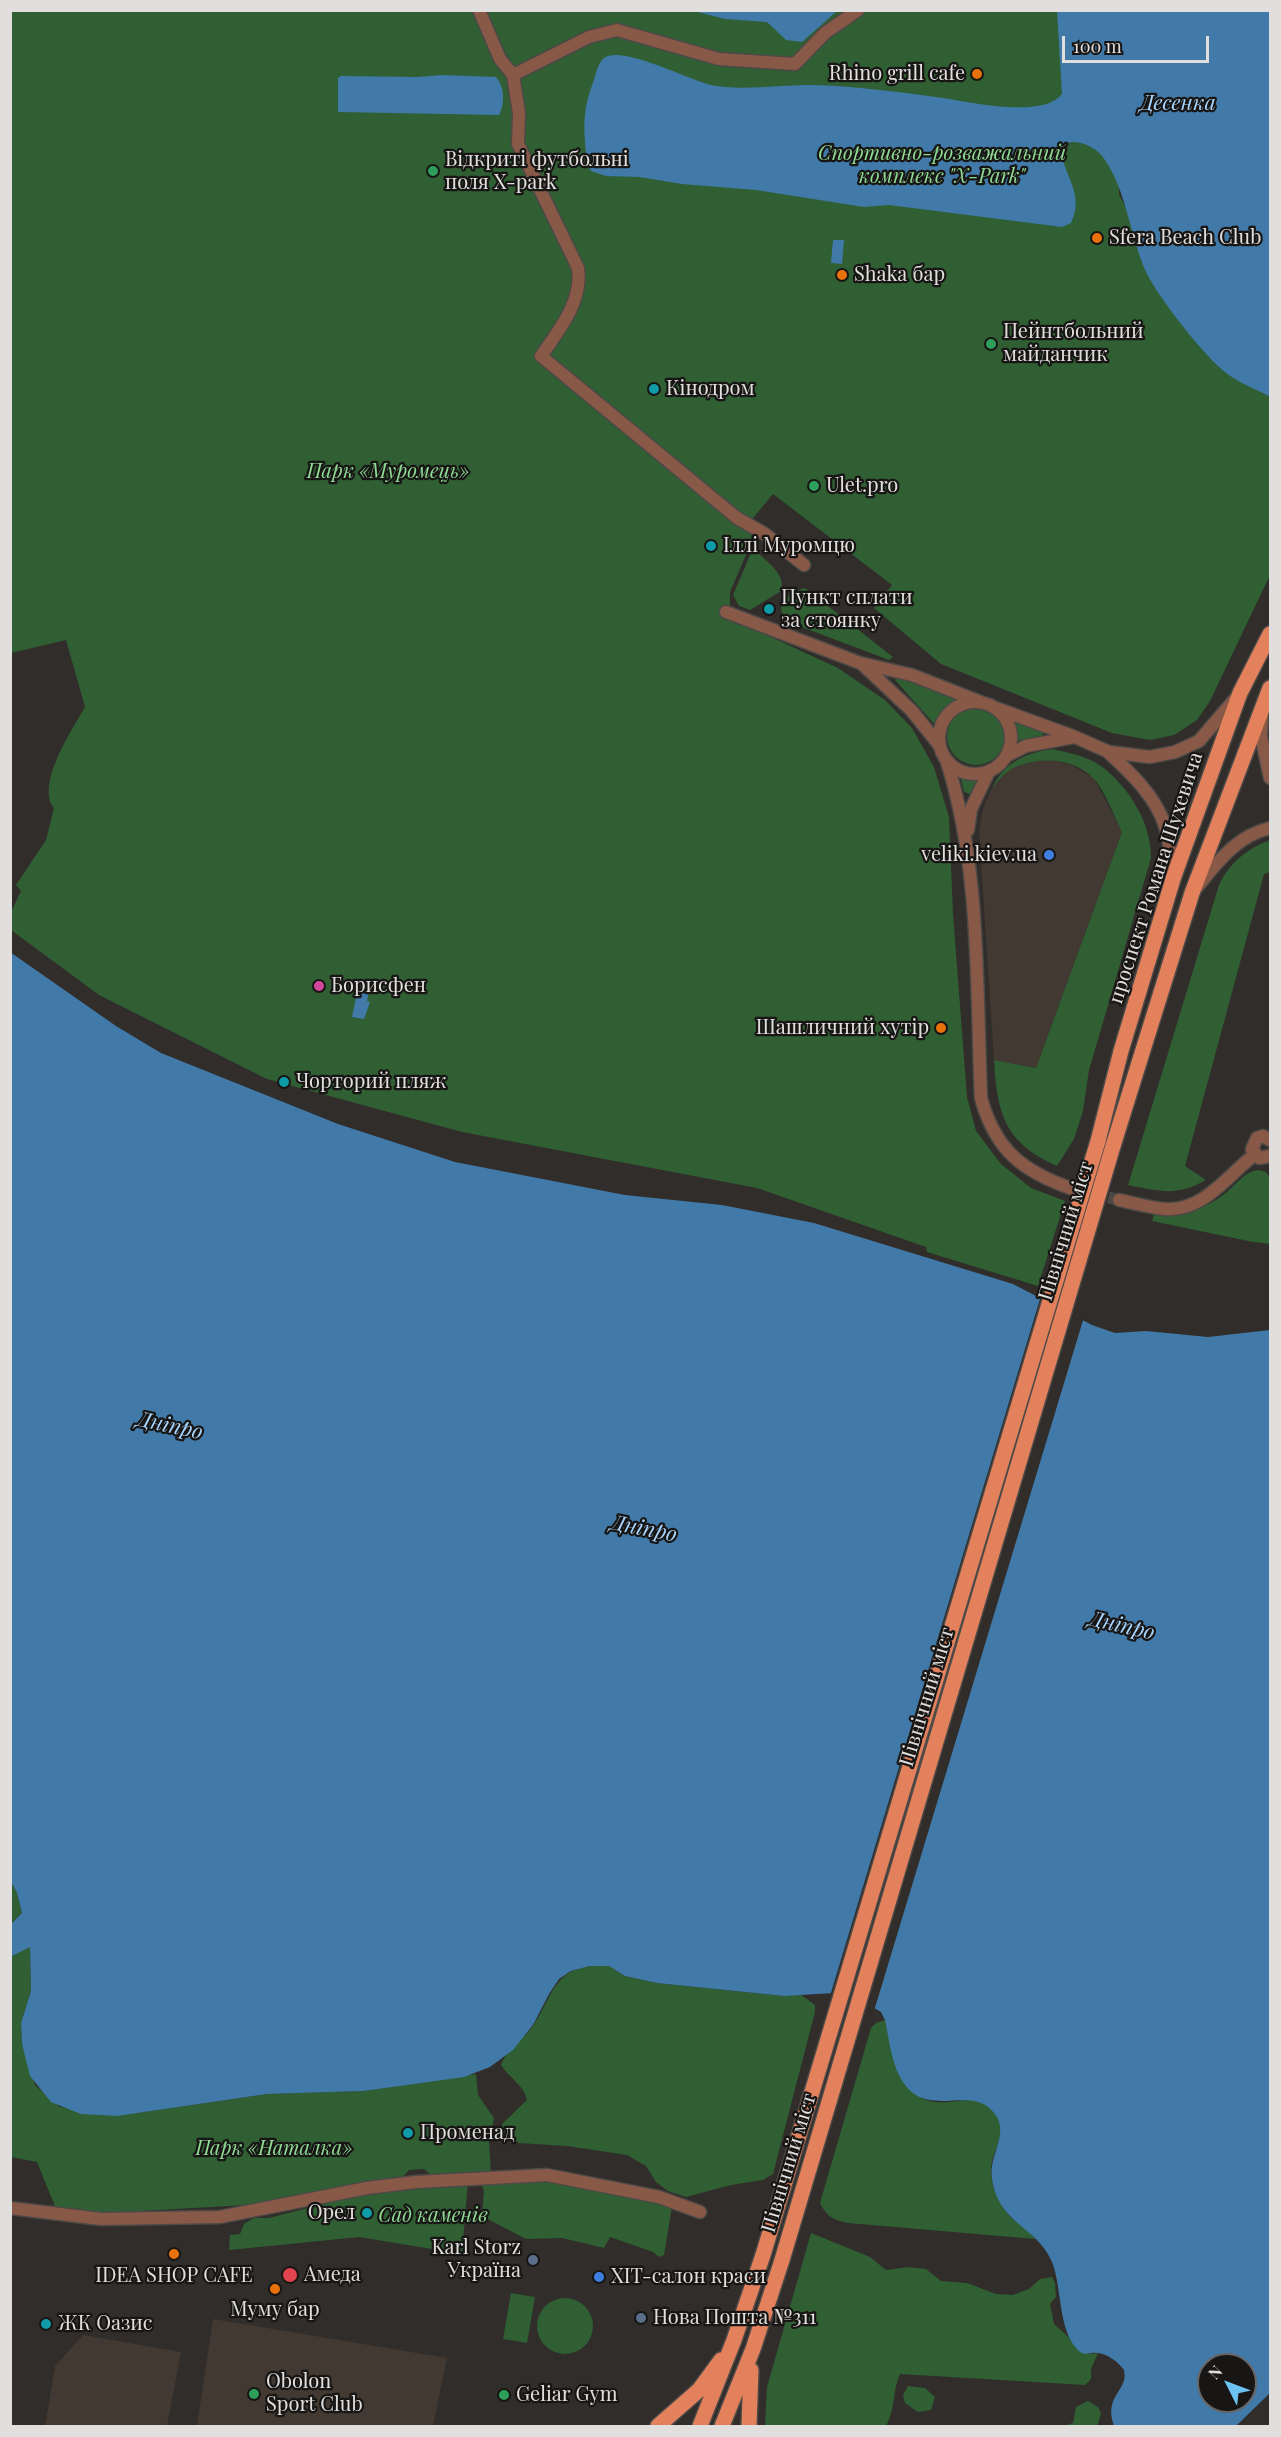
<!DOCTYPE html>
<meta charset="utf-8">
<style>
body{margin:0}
#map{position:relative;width:1281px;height:2437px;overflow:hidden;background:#312d2a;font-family:"Playfair Display",serif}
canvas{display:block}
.frame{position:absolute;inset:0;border:12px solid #e1dfdd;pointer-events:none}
.north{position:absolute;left:1197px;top:2353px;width:60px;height:60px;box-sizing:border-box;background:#171615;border:2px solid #686665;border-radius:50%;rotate:312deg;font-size:16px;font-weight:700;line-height:24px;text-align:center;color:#e1dfdd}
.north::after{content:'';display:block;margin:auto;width:21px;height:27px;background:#6cc3f2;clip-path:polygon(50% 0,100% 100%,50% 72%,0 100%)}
.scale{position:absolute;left:1062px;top:36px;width:147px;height:27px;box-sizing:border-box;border:3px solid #e1dfdd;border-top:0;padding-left:8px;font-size:18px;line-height:21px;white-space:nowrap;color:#e1dfdd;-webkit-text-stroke:4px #171615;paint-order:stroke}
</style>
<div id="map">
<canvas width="1281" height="2437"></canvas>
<div class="frame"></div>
<div class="north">N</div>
<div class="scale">100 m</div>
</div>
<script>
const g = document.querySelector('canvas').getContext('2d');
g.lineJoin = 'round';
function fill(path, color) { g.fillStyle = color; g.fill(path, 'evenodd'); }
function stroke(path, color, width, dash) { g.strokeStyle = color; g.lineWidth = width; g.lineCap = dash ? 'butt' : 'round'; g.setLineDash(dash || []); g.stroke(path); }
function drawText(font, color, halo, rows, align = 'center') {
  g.font = font + ' "Playfair Display",serif'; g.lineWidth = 4.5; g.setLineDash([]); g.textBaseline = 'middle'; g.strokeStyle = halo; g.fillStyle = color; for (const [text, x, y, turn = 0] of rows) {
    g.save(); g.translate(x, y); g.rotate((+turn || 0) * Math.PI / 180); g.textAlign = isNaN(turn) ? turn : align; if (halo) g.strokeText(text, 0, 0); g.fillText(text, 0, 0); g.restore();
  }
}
fill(new Path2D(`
 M1051,760L1072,765L1094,778L1122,832L1036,1068L994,1060L979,831L983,808L992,788L1009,770L1030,761Z
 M213,2319L447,2358L433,2426H197Z
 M83,2335L181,2352L167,2426H45L55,2366Z`), '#413932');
fill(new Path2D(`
 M11,11H1119V194L1183,324L1221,369L1270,397V575L1210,701L1197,720L1174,735L1150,740L1112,733L941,664L874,608L892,585L773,494L753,518L751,543L730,592V618L838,668L885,700L912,728L934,767L949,817L953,914L967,1097L976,1131L1001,1164L1031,1188L1065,1201L1038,1286L927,1252L926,1247L757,1188L462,1132L267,1079L99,995L11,930V912L21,891L16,885L46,840L54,808C35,785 73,728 85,707L66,640L11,653Z
 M753,548C764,560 787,573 781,591L750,610L739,606L733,595Z
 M805,588L893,657L889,660L783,620L781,606L791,592Z
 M900,675L959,697L940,714L936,726L895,680Z
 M947 736a29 29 0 1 1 58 0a29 29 0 1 1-58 0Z
 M1014,718L1043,729L1044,733L1041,737L1015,741Z
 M1053,749C1069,753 1087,756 1101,766C1129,787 1152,824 1151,858L1089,1070L1083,1111L1074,1139L1057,1166C1005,1143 997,1114 994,1060L1036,1068L1122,832C1115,818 1104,789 1094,779C1074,757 1036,756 1012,769C1004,773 998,782 992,788C1005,762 1025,753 1053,749Z
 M963,773L976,776L977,779L970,794L964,792L960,775Z
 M1270,840V872L1264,874L1185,1166L1206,1180C1176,1197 1160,1191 1128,1185L1219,885C1230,862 1247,849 1270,840Z
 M1258,1170L1266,1172L1270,1178V1244L1253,1242L1152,1221L1154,1214C1183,1214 1205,1211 1228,1191C1238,1182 1245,1172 1258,1170Z
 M10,1880L17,1893L22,1913L11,1924Z
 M26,1947H30L31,1991L21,2023L22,2044L35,2085L60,2107L137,2113L267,2094L364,2091L476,2074L478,2095L494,2118L489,2142L491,2174L434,2178L424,2169L409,2170L399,2181L282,2203L105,2213L57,2211L37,2162L11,2157L10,1957Z
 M600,1964L609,1966L625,1976L657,1983L784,1996L800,1994L815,2005V2012L773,2174L763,2180L731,2185L686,2197L668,2191L656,2182L646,2166L627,2155L567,2146L519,2143L509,2138L503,2130L502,2124L527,2100C524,2085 509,2078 501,2065C506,2050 524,2039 533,2026C555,1992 553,1969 600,1964Z
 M885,2020C890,2043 904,2095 929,2101C952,2107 974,2090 994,2111C1010,2129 993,2148 991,2168C990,2183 998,2202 1008,2214C1015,2223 1028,2229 1037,2237L1035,2239L848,2223C834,2220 827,2217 820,2203L871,2028L876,2023Z
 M547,2178L661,2199L672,2206L664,2255L659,2257L653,2252L610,2237L604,2248L562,2238L526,2239L482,2216L484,2191L480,2182Z
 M468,2181L462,2254L359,2237L229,2250L230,2235L240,2234L244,2224L254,2218H269L377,2190Z
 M811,2233L870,2257L886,2270L909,2267L926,2269L941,2281L967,2283L996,2294L1013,2295L1029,2289L1040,2279L1052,2277L1055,2283L1056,2297L1050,2304L1054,2324L1073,2341L1076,2348L1089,2354L1098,2353L1091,2369V2379L1085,2385L900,2374C892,2392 896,2408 886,2426H765L767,2387Z
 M511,2293L535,2297L527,2343L503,2339Z
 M537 2326a28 28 0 1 1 56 0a28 28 0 1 1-56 0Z
 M908,2386L925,2388L935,2397L931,2410L918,2412L905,2403L903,2395Z
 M1088,2401L1098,2407L1101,2414L1097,2426H1063L1073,2423L1076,2407Z`), '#2f5f33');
fill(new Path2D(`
 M694,11L837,10V11L802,42L786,40L767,22L725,19Z
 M1057,11H1270V397C1256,389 1239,383 1226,373C1204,356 1158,297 1146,272C1130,236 1127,193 1105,160C1097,147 1075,136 1061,146C1061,174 1086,192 1071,223L1062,227L889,205L864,207L756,190L682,184L639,177L606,176L591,171L587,164C584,130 581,113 594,80C596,73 598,64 603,59C618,43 689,80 711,85C739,91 780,85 811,85C855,86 899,92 943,98C969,102 1043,119 1062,94Z
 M442,75L496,77C505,87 505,104 499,115L338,112V78L341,76L418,77Z
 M833,240H844L842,264L831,263Z
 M10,952L116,1026L161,1053L338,1124L455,1162L625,1195L722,1205L814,1223L1013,1284L1092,1325L1115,1333L1146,1331L1208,1337L1270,1330V2393L1236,2426H1114C1103,2395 1129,2391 1124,2370C1118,2362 1108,2354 1098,2353C1090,2352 1083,2357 1077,2349C1058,2329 1062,2287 1052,2262C1039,2232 1013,2227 999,2201C994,2192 990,2176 992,2166C995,2148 1007,2130 995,2114C971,2081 925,2124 900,2077C891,2060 889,2039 885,2020L881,2012L862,2001L834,1993L784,1996L657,1983L625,1976L609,1966H589L571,1971L559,1979L549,1994L533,2025L513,2050L490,2067L464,2077L364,2091L267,2094L117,2116L81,2114L51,2102L30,2076L22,2044L21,2023L31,1991L30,1947L10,1957L11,1924L22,1913L17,1893L10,1880ZM1209,2365H1245V2401H1209Z
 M358,988L369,991L367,1001L370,1002L364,1019L352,1017Z`), '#4179a8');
fill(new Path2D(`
 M1037,1293L1084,1317L874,2011L861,2003L830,1996L1040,1299L1036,1298Z`), '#312d2a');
stroke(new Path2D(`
 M1091,1193L1119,1200`), '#4b4845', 12, [12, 6]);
const minor = new Path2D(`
 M479,10L500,59L513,75L519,113L518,144L578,268C583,301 559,330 541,356L737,518L765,534L804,565
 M513,75L589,37L617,30L719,59L795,64L825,33L858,10
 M726,612L860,663L912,675L983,703
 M863,665L912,711L940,746
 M939 738a36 36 0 1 1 72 0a36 36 0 1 1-72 0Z
 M993,707L1075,737L1109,752L1150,757L1175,752L1199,741L1236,698
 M1262,717L1261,736L1270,778
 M1109,753C1131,773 1156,797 1165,826C1170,842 1171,861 1173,877
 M1006,756L1026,746L1074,737
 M946,759C981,867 976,985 981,1098C995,1150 1023,1172 1073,1189
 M968,830L971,809L989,771
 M1197,887C1218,862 1236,836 1270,828
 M1270,1140L1263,1136L1257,1138L1252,1149L1259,1158L1270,1156
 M1119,1200C1134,1203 1150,1208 1165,1209C1203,1212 1227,1176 1254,1155
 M10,2208L101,2219L220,2217L367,2188L416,2182L547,2175L659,2197L700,2212`);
const major = new Path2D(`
 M1098,1141L1121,1051L1173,879L1240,693L1270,634
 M1113,1146L1192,893L1270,688
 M658,2426L699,2390L721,2360
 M700,2426L734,2340L763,2255
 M722,2426L753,2349L782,2260
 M749,2426L751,2370`);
stroke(minor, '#4d4947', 15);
stroke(major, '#4d4947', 18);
stroke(minor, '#895948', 12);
stroke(major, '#e2815c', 15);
const majorBridge = new Path2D(`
 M763,2255L1098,1141
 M782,2260L1113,1146`);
stroke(majorBridge, '#4d4947', 18, []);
stroke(majorBridge, '#e2815c', 15);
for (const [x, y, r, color] of [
 [977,74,6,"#e8710a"],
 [433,171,6,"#2e9e5b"],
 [1097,238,6,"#e8710a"],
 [842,275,6,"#e8710a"],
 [991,344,6,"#2e9e5b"],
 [654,389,6,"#0f9aa8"],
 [814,486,6,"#2e9e5b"],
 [711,546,6,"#0f9aa8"],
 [769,609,6,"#0f9aa8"],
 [1049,855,6,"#3f7fe0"],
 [319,986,6,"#d1479c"],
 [941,1028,6,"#e8710a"],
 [284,1082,6,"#0f9aa8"],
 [408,2133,6,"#0f9aa8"],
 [367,2213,6,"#0f9aa8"],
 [174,2254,6,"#e8710a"],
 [533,2260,6,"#5c6f8a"],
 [290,2275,8,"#e0444e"],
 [599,2277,6,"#3f7fe0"],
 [275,2289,6,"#e8710a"],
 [641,2318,6,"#5c6f8a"],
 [46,2324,6,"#0f9aa8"],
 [254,2394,6,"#2e9e5b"],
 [504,2395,6,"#2e9e5b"]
]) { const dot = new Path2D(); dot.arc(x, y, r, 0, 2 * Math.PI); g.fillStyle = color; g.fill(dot); stroke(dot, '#171615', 2); }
drawText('20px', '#e1dfdd', '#171615', [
 ["Rhino grill cafe",965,74,"right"],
 ["Відкриті футбольні",445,160],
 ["поля X-park",445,183],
 ["Sfera Beach Club",1109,238],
 ["Shaka бар",854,275],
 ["Пейнтбольний",1003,332],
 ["майданчик",1003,355],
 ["Кінодром",666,389],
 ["Ulet.pro",826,486],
 ["Іллі Муромцю",723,546],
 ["Пункт сплати",781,598],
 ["за стоянку",781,621],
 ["veliki.kiev.ua",1037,855,"right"],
 ["Борисфен",331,986],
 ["Шашличний хутір",929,1028,"right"],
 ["Чорторий пляж",296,1082],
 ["Променад",420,2133],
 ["Орел",355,2213,"right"],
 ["Karl Storz",521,2248,"right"],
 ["Україна",521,2271,"right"],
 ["Амеда",304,2275],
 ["IDEA SHOP CAFE",174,2276,"center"],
 ["ХІТ-салон краси",611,2277],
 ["Муму бар",275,2310,"center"],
 ["Нова Пошта №311",653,2318],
 ["ЖК Оазис",58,2324],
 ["Obolon",266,2382],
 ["Sport Club",266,2405],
 ["Geliar Gym",516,2395]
], 'left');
drawText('italic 20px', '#8fdb94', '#171615', [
 ["Спортивно-розважальний",942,154],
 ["комплекс \"Х-Park\"",942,177],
 ["Парк «Муромець»",388,472],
 ["Парк «Наталка»",274,2149],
 ["Сад каменів",433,2216]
]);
drawText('20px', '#e1dfdd', '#171615', [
 ["проспект Романа Шухевича",1156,878,-72],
 ["Північний міст",1066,1231,-73],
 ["Північний міст",927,1697,-73],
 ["Північний міст",789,2163,-73]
]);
drawText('italic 21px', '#a8d6ff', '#171615', [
 ["Десенка",1178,103],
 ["Дніпро",170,1426,12],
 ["Дніпро",644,1529,11],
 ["Дніпро",1122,1626,13]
]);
</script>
